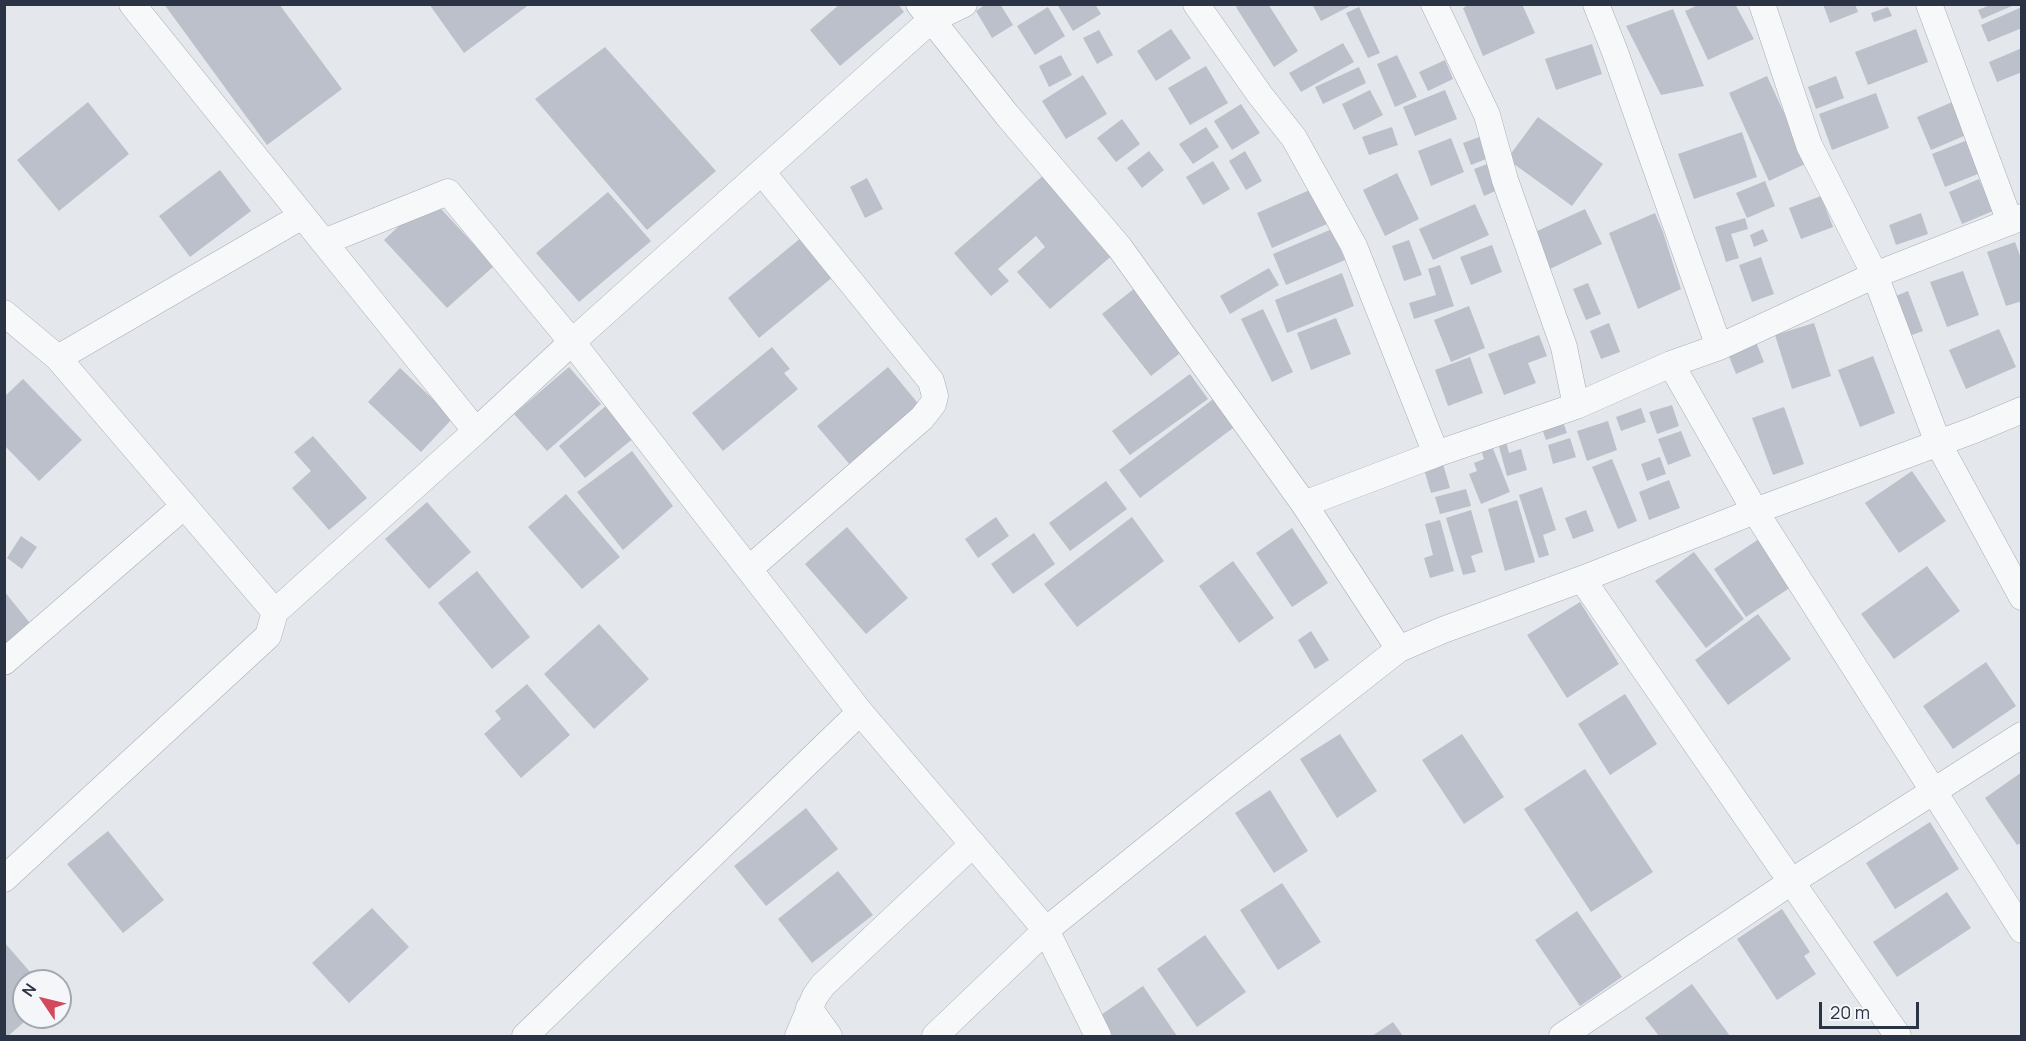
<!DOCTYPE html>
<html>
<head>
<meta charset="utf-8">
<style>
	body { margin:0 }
	#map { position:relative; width:2026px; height:1041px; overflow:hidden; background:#e4e7ec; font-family:Manrope,sans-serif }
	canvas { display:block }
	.frame { position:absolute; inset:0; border:6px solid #2b3445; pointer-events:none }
	.north { position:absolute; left:12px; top:969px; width:60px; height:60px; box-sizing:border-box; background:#f4f6f9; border:2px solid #a4a8b1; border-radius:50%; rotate:305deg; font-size:16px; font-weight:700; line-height:24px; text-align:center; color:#2b3445 }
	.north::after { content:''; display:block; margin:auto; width:21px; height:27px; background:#d1495b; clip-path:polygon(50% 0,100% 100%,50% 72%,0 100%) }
	.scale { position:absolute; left:1819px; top:1002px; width:100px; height:27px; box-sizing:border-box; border:3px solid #2b3445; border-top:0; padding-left:8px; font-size:18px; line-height:21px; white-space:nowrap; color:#2b3445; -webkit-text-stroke:4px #f4f6f9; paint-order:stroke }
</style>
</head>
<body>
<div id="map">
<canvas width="2026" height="1041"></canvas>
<div class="frame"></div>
<div class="north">N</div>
<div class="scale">20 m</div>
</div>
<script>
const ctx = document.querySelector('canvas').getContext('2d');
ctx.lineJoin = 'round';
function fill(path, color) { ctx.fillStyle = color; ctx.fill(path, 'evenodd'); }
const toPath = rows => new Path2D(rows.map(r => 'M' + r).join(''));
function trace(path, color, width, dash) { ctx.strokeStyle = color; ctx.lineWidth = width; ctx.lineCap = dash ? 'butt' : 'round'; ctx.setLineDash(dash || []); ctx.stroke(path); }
fill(toPath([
	[164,4,279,4,342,89,267,145],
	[429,4,530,4,464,53],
	[840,4,898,4,904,12,840,66,810,30],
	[986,4,1000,4,1013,25,992,38,976,11],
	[1057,4,1095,4,1101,14,1073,31],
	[1240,4,1268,4,1298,51,1274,67,1236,7],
	[1312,4,1354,4,1321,21],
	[1470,4,1522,4,1535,33,1483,56,1463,8],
	[1700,4,1735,4,1754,39,1708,60,1685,11],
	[1823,4,1855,4,1858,12,1830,23],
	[1990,5,2014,5,1982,19,1978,10],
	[1048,7,1065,36,1035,55,1017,26],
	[1359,7,1380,53,1368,58,1346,13],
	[1888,7,1892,16,1874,22,1871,13],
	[2022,7,2022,28,1988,42,1981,25],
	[1673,9,1704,86,1661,95,1626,26],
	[1171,29,1191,58,1156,81,1137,51],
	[1916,29,1928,62,1868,85,1855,52],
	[1099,30,1113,55,1097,64,1083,38],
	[1343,43,1354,62,1301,92,1289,73],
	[1592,44,1602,74,1556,90,1545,59],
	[605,47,716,171,647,230,535,99],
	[2022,48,2022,72,1997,82,1989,62],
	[1061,55,1072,75,1049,87,1039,66],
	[1397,55,1417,97,1395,107,1377,64],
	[1445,60,1453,79,1428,91,1419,72],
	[1206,66,1228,103,1190,125,1168,88],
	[1359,67,1366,83,1323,104,1315,87],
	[1083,75,1107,114,1066,139,1042,101],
	[1767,76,1807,163,1769,181,1729,93],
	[1836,76,1844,98,1816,109,1808,87],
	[1370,90,1383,115,1354,130,1342,104],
	[1445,90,1457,119,1415,136,1403,107],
	[1876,93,1889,128,1832,150,1819,114],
	[1957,100,1971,133,1931,150,1917,117],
	[88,102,129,154,59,211,17,160],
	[1241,104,1260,133,1232,150,1214,121],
	[1538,117,1603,164,1572,206,1507,159],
	[1122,119,1140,144,1116,162,1097,138],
	[1206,127,1219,147,1193,164,1179,144],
	[1392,127,1398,145,1369,155,1362,137],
	[1742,132,1757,177,1694,199,1678,154],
	[1482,136,1491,157,1471,165,1463,143],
	[1451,138,1464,172,1431,186,1418,151],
	[1970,139,1983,172,1945,187,1932,154],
	[1149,151,1164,170,1142,188,1127,168],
	[1245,151,1262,181,1246,190,1229,161],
	[1213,161,1230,189,1203,205,1186,177],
	[1490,163,1500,189,1484,196,1474,169],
	[220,170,251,211,190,257,159,216],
	[1046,173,1115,253,1050,309,1017,272,1045,247,1036,236,998,269,1009,281,991,296,954,253],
	[1397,173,1419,219,1385,236,1363,190],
	[867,178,883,209,865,218,850,187],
	[1979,179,1993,211,1962,224,1949,192],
	[1765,181,1775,206,1747,218,1736,193],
	[1312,189,1327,224,1272,248,1257,213],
	[608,192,651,241,579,302,536,253],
	[1821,196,1833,227,1801,239,1789,208],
	[430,197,494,266,447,308,384,240],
	[1475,204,1489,235,1433,260,1419,229],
	[1585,209,1602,244,1550,269,1533,233],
	[1655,213,1663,232,1681,289,1638,309,1609,233],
	[1921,213,1928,234,1896,245,1889,225],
	[1745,218,1748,229,1731,234,1739,258,1726,262,1715,227],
	[1332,229,1345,260,1286,285,1273,254],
	[1763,229,1768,241,1754,247,1750,235],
	[808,232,840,271,759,338,728,298],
	[1409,240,1422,275,1404,281,1392,246],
	[2015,242,2022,261,2022,301,2006,306,1987,252],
	[1492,245,1502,272,1471,285,1460,257],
	[1761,257,1774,294,1752,302,1739,265],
	[1440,265,1454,306,1414,319,1409,303,1436,295,1428,269],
	[1269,268,1279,285,1230,314,1220,296],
	[1963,271,1979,315,1947,327,1930,282],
	[1342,273,1354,306,1287,333,1275,300],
	[1588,283,1601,314,1586,320,1573,289],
	[1135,288,1184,350,1151,376,1102,314],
	[1908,291,1923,331,1901,339,1886,300],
	[1469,306,1485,348,1451,362,1434,320],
	[1263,309,1293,372,1272,382,1241,319],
	[1336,318,1351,354,1311,370,1297,333],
	[1609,323,1620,352,1601,359,1590,331],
	[1814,323,1831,376,1792,389,1775,335],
	[1999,329,2016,367,1966,389,1949,350],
	[1539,335,1547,356,1528,363,1536,383,1504,395,1488,354],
	[1756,342,1764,362,1736,374,1728,354],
	[772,347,790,369,784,373,798,389,723,451,692,413],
	[1873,356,1895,413,1860,427,1838,370],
	[1470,357,1483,393,1448,406,1435,370],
	[569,367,601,404,547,451,514,414],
	[888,367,921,407,851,466,817,426],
	[400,368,453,418,421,452,368,402],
	[1190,374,1208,399,1130,455,1112,431],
	[23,379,82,440,39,481,4,445,4,397],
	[1220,394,1241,422,1140,498,1119,470],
	[614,399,641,432,585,478,559,446],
	[1672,405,1679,426,1657,434,1649,412],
	[1784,407,1804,464,1773,475,1752,418],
	[1641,408,1646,422,1621,431,1616,417],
	[1561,416,1567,433,1546,440,1540,423],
	[1608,421,1617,450,1587,461,1577,431],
	[1681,431,1691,456,1668,465,1658,439],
	[313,436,367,498,329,530,292,488,311,471,294,452],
	[1570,438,1576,457,1553,464,1548,445],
	[1506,441,1509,453,1521,449,1527,470,1507,476,1498,443],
	[1492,446,1510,492,1481,504,1469,474,1477,471,1474,463,1484,459,1481,450],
	[632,451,673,506,623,550,577,492],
	[1441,457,1450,488,1431,493,1422,462],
	[1660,457,1666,474,1647,481,1641,464],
	[1612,459,1637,521,1618,529,1592,467],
	[1912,471,1946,521,1899,553,1865,503],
	[1669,480,1680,508,1649,520,1639,492],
	[1106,481,1127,509,1070,551,1049,523],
	[1542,487,1556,530,1543,535,1549,555,1539,558,1519,495],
	[1466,489,1471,506,1440,514,1435,497],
	[566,494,620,557,582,589,528,527],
	[1517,500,1535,562,1505,571,1488,509],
	[427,502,471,552,429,589,385,539],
	[1471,510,1483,552,1471,556,1476,572,1463,575,1446,518],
	[1586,510,1594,531,1573,539,1565,518],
	[996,517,1009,536,978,558,965,539],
	[1132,517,1164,561,1077,627,1044,584],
	[1440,520,1454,571,1430,578,1424,558,1433,555,1425,524],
	[847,527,908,598,866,634,805,564],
	[1292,528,1328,583,1292,607,1256,553],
	[1034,533,1055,564,1013,594,991,564],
	[1765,535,1797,583,1746,617,1714,569],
	[21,536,37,547,22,569,7,558],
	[1694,552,1744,619,1706,648,1655,581],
	[1233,561,1274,618,1239,643,1199,586],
	[1927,566,1960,611,1894,659,1861,614],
	[477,571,530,637,492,669,438,603],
	[4,591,38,633,4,660],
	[1580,602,1619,664,1567,698,1527,635],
	[1758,614,1791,659,1728,705,1695,660],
	[599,624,649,679,594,729,544,674],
	[1311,631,1329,660,1315,669,1298,640],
	[1986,662,2016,706,1953,749,1923,706],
	[527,684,570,735,521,778,484,734,501,719,495,711],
	[1625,694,1657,744,1610,775,1578,724],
	[1340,734,1377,791,1337,818,1300,759],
	[1462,734,1504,797,1464,824,1422,760],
	[1585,769,1653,872,1591,912,1524,809],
	[2022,772,2022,842,2017,845,1985,798],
	[1270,790,1308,851,1274,873,1235,813],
	[806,808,838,849,766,906,734,866],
	[1930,822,1959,869,1895,909,1866,863],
	[108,831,164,900,123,933,67,864],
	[838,871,873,915,812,963,778,919],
	[1282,883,1321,942,1278,970,1240,910],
	[1947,892,1971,928,1897,977,1873,942],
	[372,908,409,947,349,1003,312,963],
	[1782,909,1810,952,1804,956,1816,974,1777,1000,1737,939],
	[1577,911,1622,977,1580,1006,1535,940],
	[1205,935,1246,992,1197,1027,1157,969],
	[4,942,38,981,24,981,24,1017,30,1017,8,1036,4,1034],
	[1692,984,1730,1036,1659,1036,1645,1018],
	[1143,986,1177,1036,1106,1036,1095,1019],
	[1393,1022,1403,1036,1372,1036]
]), '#bbc0ca');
const street = toPath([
	[132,4,476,431,572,342,448,192,324,242],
	[919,4,1007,115,1120,248,1304,504,1399,649],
	[1196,4,1260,95,1294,138,1354,246,1436,454],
	[1434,4,1487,115,1505,180,1564,347,1576,406],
	[1596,4,1615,52,1719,347],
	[1762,4,1809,145,1875,275,1938,443,2022,597],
	[1929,4,2010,222],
	[4,313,58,358,275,612],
	[58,358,302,216],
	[1671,364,1755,511,2022,930],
	[1304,504,1436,454,1576,406,1671,364,1719,347,1875,275,2022,217],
	[749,569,922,418,933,404,935,396,931,381,762,172],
	[1582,579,1898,1036],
	[4,662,184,506],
	[4,879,268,636,275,612,476,431],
	[809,1008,829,1036],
	[525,1036,860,712],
	[798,1036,815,996,823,985,973,844],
	[935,1036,1046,930,860,712,572,342,931,20,964,4],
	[1098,1036,1046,930,1222,788,1399,649,1443,630,1582,579,1755,511,1974,430,2022,410],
	[1562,1036,1791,882,2022,735]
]);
trace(street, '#a9aeb7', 27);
trace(street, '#f7f8fa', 26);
</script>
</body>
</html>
